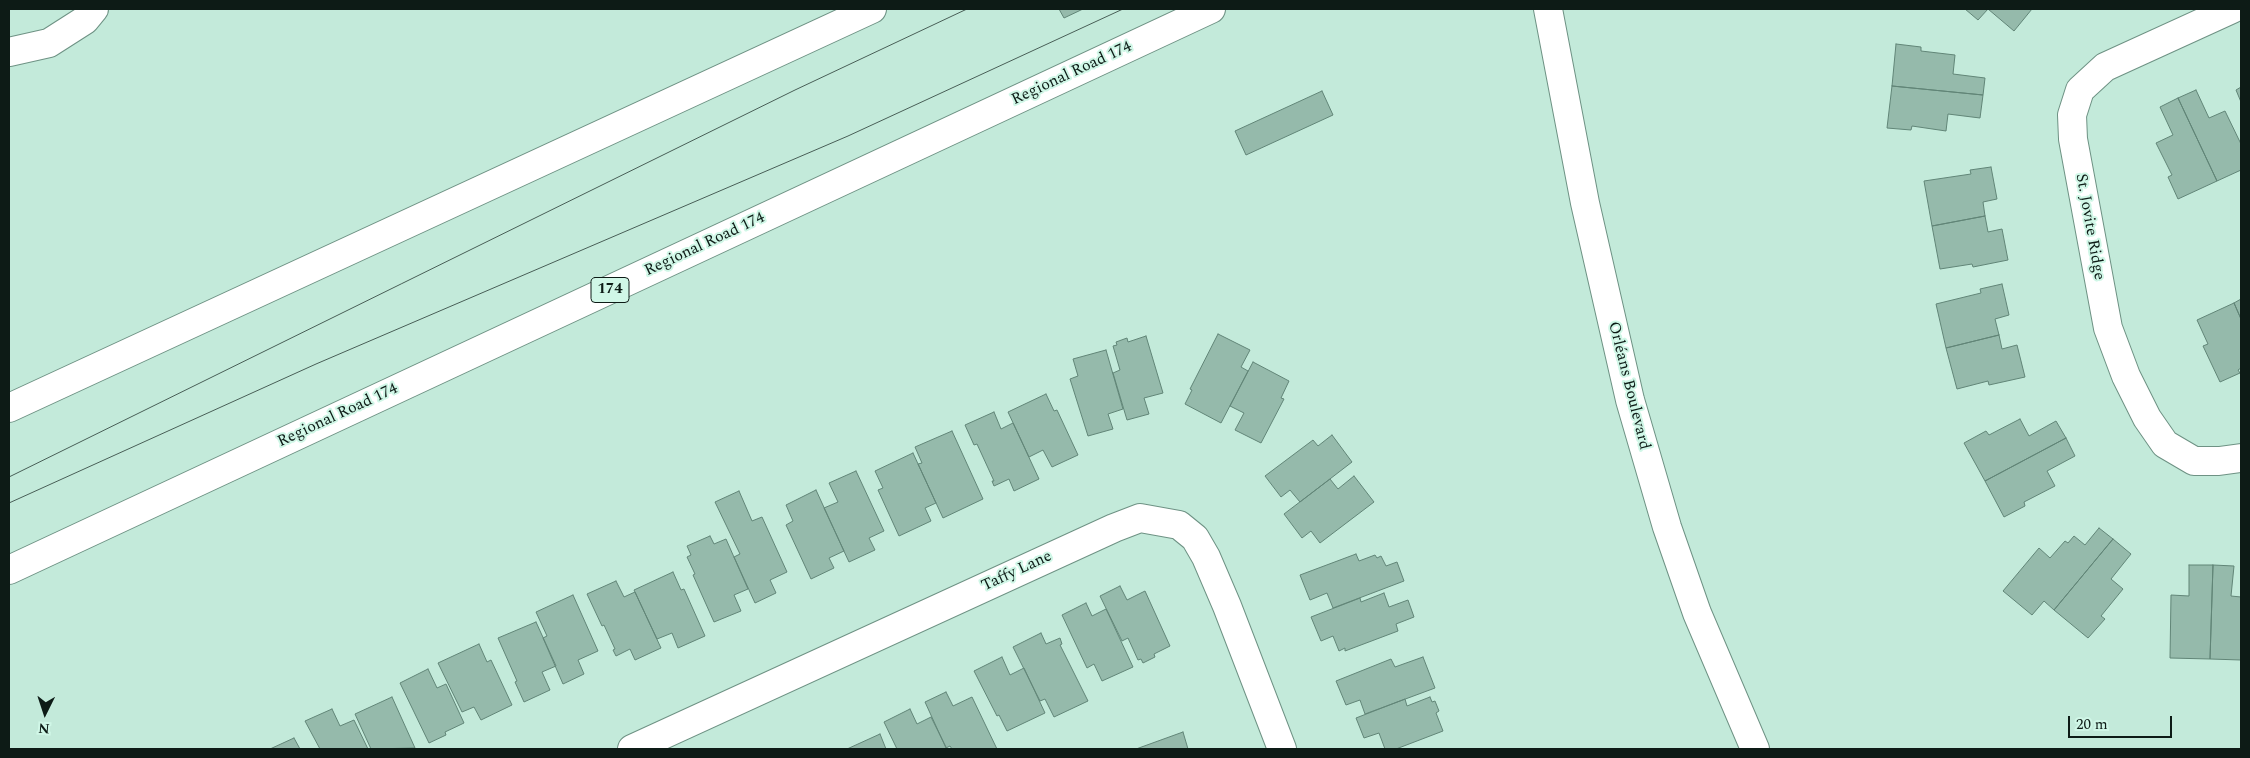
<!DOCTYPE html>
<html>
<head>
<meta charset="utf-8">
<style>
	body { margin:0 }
	#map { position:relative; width:2250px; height:758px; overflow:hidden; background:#c3eada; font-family:Spectral,serif }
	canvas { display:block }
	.frame { position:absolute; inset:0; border:10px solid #0d1b16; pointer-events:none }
	.north { position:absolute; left:20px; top:688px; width:50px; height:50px; -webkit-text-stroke:4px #d0f7e7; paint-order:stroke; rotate:184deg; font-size:14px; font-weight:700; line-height:20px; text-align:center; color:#0d1b16 }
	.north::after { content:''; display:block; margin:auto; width:18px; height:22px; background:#0d1b16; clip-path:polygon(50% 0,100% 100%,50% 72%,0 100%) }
	.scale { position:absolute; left:2068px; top:716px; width:104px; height:22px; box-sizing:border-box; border:2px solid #0d1b16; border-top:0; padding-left:6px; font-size:15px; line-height:18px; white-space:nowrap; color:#0d1b16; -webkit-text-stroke:4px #d0f7e7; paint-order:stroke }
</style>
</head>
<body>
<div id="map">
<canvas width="2250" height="758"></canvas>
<div class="frame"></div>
<div class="north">N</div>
<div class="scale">20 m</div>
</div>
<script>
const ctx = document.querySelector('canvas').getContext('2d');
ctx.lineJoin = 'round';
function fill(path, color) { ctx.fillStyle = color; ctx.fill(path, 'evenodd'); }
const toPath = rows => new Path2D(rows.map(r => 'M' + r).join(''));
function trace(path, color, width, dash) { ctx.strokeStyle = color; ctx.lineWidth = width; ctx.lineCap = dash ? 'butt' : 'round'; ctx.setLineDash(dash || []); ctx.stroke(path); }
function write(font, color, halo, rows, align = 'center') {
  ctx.font = font + ' Spectral,serif'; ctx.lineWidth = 4; ctx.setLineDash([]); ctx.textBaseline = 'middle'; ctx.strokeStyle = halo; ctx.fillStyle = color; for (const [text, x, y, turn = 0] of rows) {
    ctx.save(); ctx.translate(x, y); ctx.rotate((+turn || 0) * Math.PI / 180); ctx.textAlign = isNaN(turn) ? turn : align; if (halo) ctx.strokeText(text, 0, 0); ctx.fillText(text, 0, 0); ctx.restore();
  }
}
const building = toPath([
	[1059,9,1083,9,1064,18,1059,9],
	[1965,9,2032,9,2014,31,1988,9,1978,20,1965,9],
	[1896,44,1921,47,1921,51,1955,55,1953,74,1985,78,1983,95,1892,86,1896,44],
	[1892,86,1983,95,1980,118,1948,114,1946,131,1912,126,1911,130,1887,128,1892,86],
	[2241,87,2241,102,2236,90,2241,87],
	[2196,90,2209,118,2225,111,2241,144,2241,170,2217,181,2178,98,2196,90],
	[1322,91,1333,115,1246,155,1235,131,1322,91],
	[2178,98,2217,181,2178,199,2168,177,2172,175,2156,143,2173,135,2160,107,2178,98],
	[1991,167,1997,199,1983,202,1985,216,1932,226,1924,181,1971,174,1970,170,1991,167],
	[1985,216,1988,232,2002,229,2008,260,1973,267,1972,264,1940,269,1932,226,1985,216],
	[2002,284,2009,315,1995,319,1999,335,1946,348,1936,304,1981,293,1980,289,2002,284],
	[2241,299,2241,319,2234,303,2241,299],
	[2234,303,2241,319,2241,368,2238,370,2240,373,2220,382,2203,346,2208,344,2197,320,2234,303],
	[1218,334,1250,350,1241,367,1248,371,1221,423,1185,404,1192,390,1190,389,1218,334],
	[1999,335,2002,349,2017,345,2025,377,1989,385,1988,381,1957,389,1946,348,1999,335],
	[1146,336,1163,393,1144,398,1149,414,1127,420,1113,373,1120,370,1113,346,1117,345,1116,342,1127,338,1128,342,1146,336],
	[1106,350,1123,409,1108,414,1113,429,1088,436,1070,379,1078,376,1073,359,1106,350],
	[1253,362,1289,381,1281,398,1284,399,1261,443,1235,430,1244,413,1230,406,1253,362],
	[1046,394,1054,411,1057,410,1078,455,1052,467,1043,450,1029,457,1008,412,1046,394],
	[994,412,1001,429,1013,423,1039,479,1014,491,1009,479,994,486,992,481,994,481,977,444,974,445,965,425,994,412],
	[2020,419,2029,436,2056,421,2066,438,1985,481,1964,443,1986,431,1989,435,2020,419],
	[952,431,983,499,943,518,918,464,922,463,915,447,952,431],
	[1332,435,1352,462,1300,502,1290,490,1281,497,1265,476,1313,440,1318,446,1332,435],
	[2066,438,2075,456,2047,471,2055,486,2024,502,2025,506,2004,517,1985,481,2066,438],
	[913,453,936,503,925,508,931,521,899,536,878,490,883,488,875,471,913,453],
	[856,471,884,531,869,538,875,550,849,562,824,508,838,502,829,483,856,471],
	[1354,476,1374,502,1320,543,1311,531,1302,538,1284,514,1330,479,1338,489,1354,476],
	[816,490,844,551,829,558,834,568,811,579,786,525,793,521,786,505,816,490],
	[739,491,752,521,762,517,787,572,770,580,776,593,755,603,734,557,740,554,715,502,739,491],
	[2099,528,2113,539,2054,610,2044,601,2032,615,2003,591,2039,548,2050,558,2065,541,2068,543,2074,536,2085,545,2099,528],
	[710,536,714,544,726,539,748,589,734,595,741,611,714,622,693,575,695,574,687,557,691,555,687,546,710,536],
	[2113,539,2131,554,2111,579,2123,589,2101,616,2105,619,2088,638,2054,610,2113,539],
	[1356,554,1359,561,1375,555,1377,558,1381,556,1386,566,1397,562,1404,581,1333,608,1327,593,1310,600,1300,575,1356,554],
	[2189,565,2213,565,2210,659,2170,658,2171,595,2189,596,2189,565],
	[2213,565,2234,566,2231,596,2241,597,2241,660,2210,659,2213,565],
	[673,572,681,590,684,589,705,636,678,648,672,633,657,639,634,590,673,572],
	[616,581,624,597,635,592,661,648,635,660,630,649,616,656,613,650,615,649,604,625,602,626,587,594,616,581],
	[1120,586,1127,600,1145,591,1170,646,1154,654,1155,657,1143,663,1141,659,1138,660,1128,638,1122,641,1100,596,1120,586],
	[1384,593,1389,607,1408,600,1414,617,1396,624,1398,631,1345,651,1345,648,1339,651,1333,636,1321,641,1311,617,1360,598,1361,602,1384,593],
	[573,595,598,651,578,660,584,674,563,684,543,638,547,636,536,612,573,595],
	[1086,603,1092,616,1106,609,1133,667,1102,681,1094,664,1087,668,1062,615,1086,603],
	[536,622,556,666,542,672,550,690,524,702,515,682,517,681,498,638,536,622],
	[1041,633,1046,644,1060,638,1062,644,1060,645,1088,701,1054,717,1045,699,1040,701,1013,647,1041,633],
	[479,644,487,662,491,660,512,705,481,720,474,707,462,712,438,663,479,644],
	[1002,657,1010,675,1024,668,1045,713,1007,731,999,715,997,716,974,671,1002,657],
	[1423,657,1435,688,1365,714,1360,700,1346,705,1336,681,1391,659,1395,667,1423,657],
	[428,669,437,688,446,684,464,723,445,732,446,735,429,743,400,683,428,669],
	[946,692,953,706,972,697,997,749,952,749,950,746,946,748,925,702,946,692],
	[392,697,415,748,371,749,355,714,392,697],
	[1430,697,1432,702,1435,701,1439,711,1436,713,1443,731,1396,749,1385,749,1379,733,1364,738,1356,718,1405,699,1407,706,1430,697],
	[332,709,340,726,354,720,368,749,320,749,305,721,332,709],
	[910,709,917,724,931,717,947,749,897,749,884,722,910,709],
	[1183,732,1188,749,1136,749,1183,732],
	[880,734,886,749,847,749,880,734],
	[294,738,300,749,270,749,294,738]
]);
fill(building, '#95baab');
trace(building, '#618577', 1);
const street = toPath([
	[2232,9,2105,67,2080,90,2072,115,2073,139,2108,328,2126,376,2147,418,2165,444,2194,461,2219,461,2241,458],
	[9,52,49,43,85,20,94,9],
	[632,749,1114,528,1140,518,1179,525,1195,538,1206,557,1227,606,1282,749]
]);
const secondary = toPath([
	[1548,9,1585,203,1630,400,1667,527,1697,613,1755,749]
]);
const highway = toPath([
	[9,408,872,9],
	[9,570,1211,9]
]);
trace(street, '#6e9284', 30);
trace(secondary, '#6e9284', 30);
trace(highway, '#6e9284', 30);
trace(street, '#fff', 28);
trace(secondary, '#fff', 28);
trace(highway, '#fff', 28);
trace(toPath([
	[9,477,795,90,967,9],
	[9,503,316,364,848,136,1123,9]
]), '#485e56', 1);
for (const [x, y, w] of [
	[610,290,38]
]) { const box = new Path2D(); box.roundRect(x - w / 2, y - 12.5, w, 25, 4); ctx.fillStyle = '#d0f7e7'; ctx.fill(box); trace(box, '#0d1b16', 1); }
write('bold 15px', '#0d1b16', null, [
	["174",610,290]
]);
write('16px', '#0d1b16', '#d0f7e7', [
	["Regional Road 174",1072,74,-25],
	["St. Jovite Ridge",2089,227,80],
	["Regional Road 174",705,245,-25],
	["Orléans Boulevard",1628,386,76],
	["Regional Road 174",338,416,-25],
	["Taffy Lane",1017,572,-25]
]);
</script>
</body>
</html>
